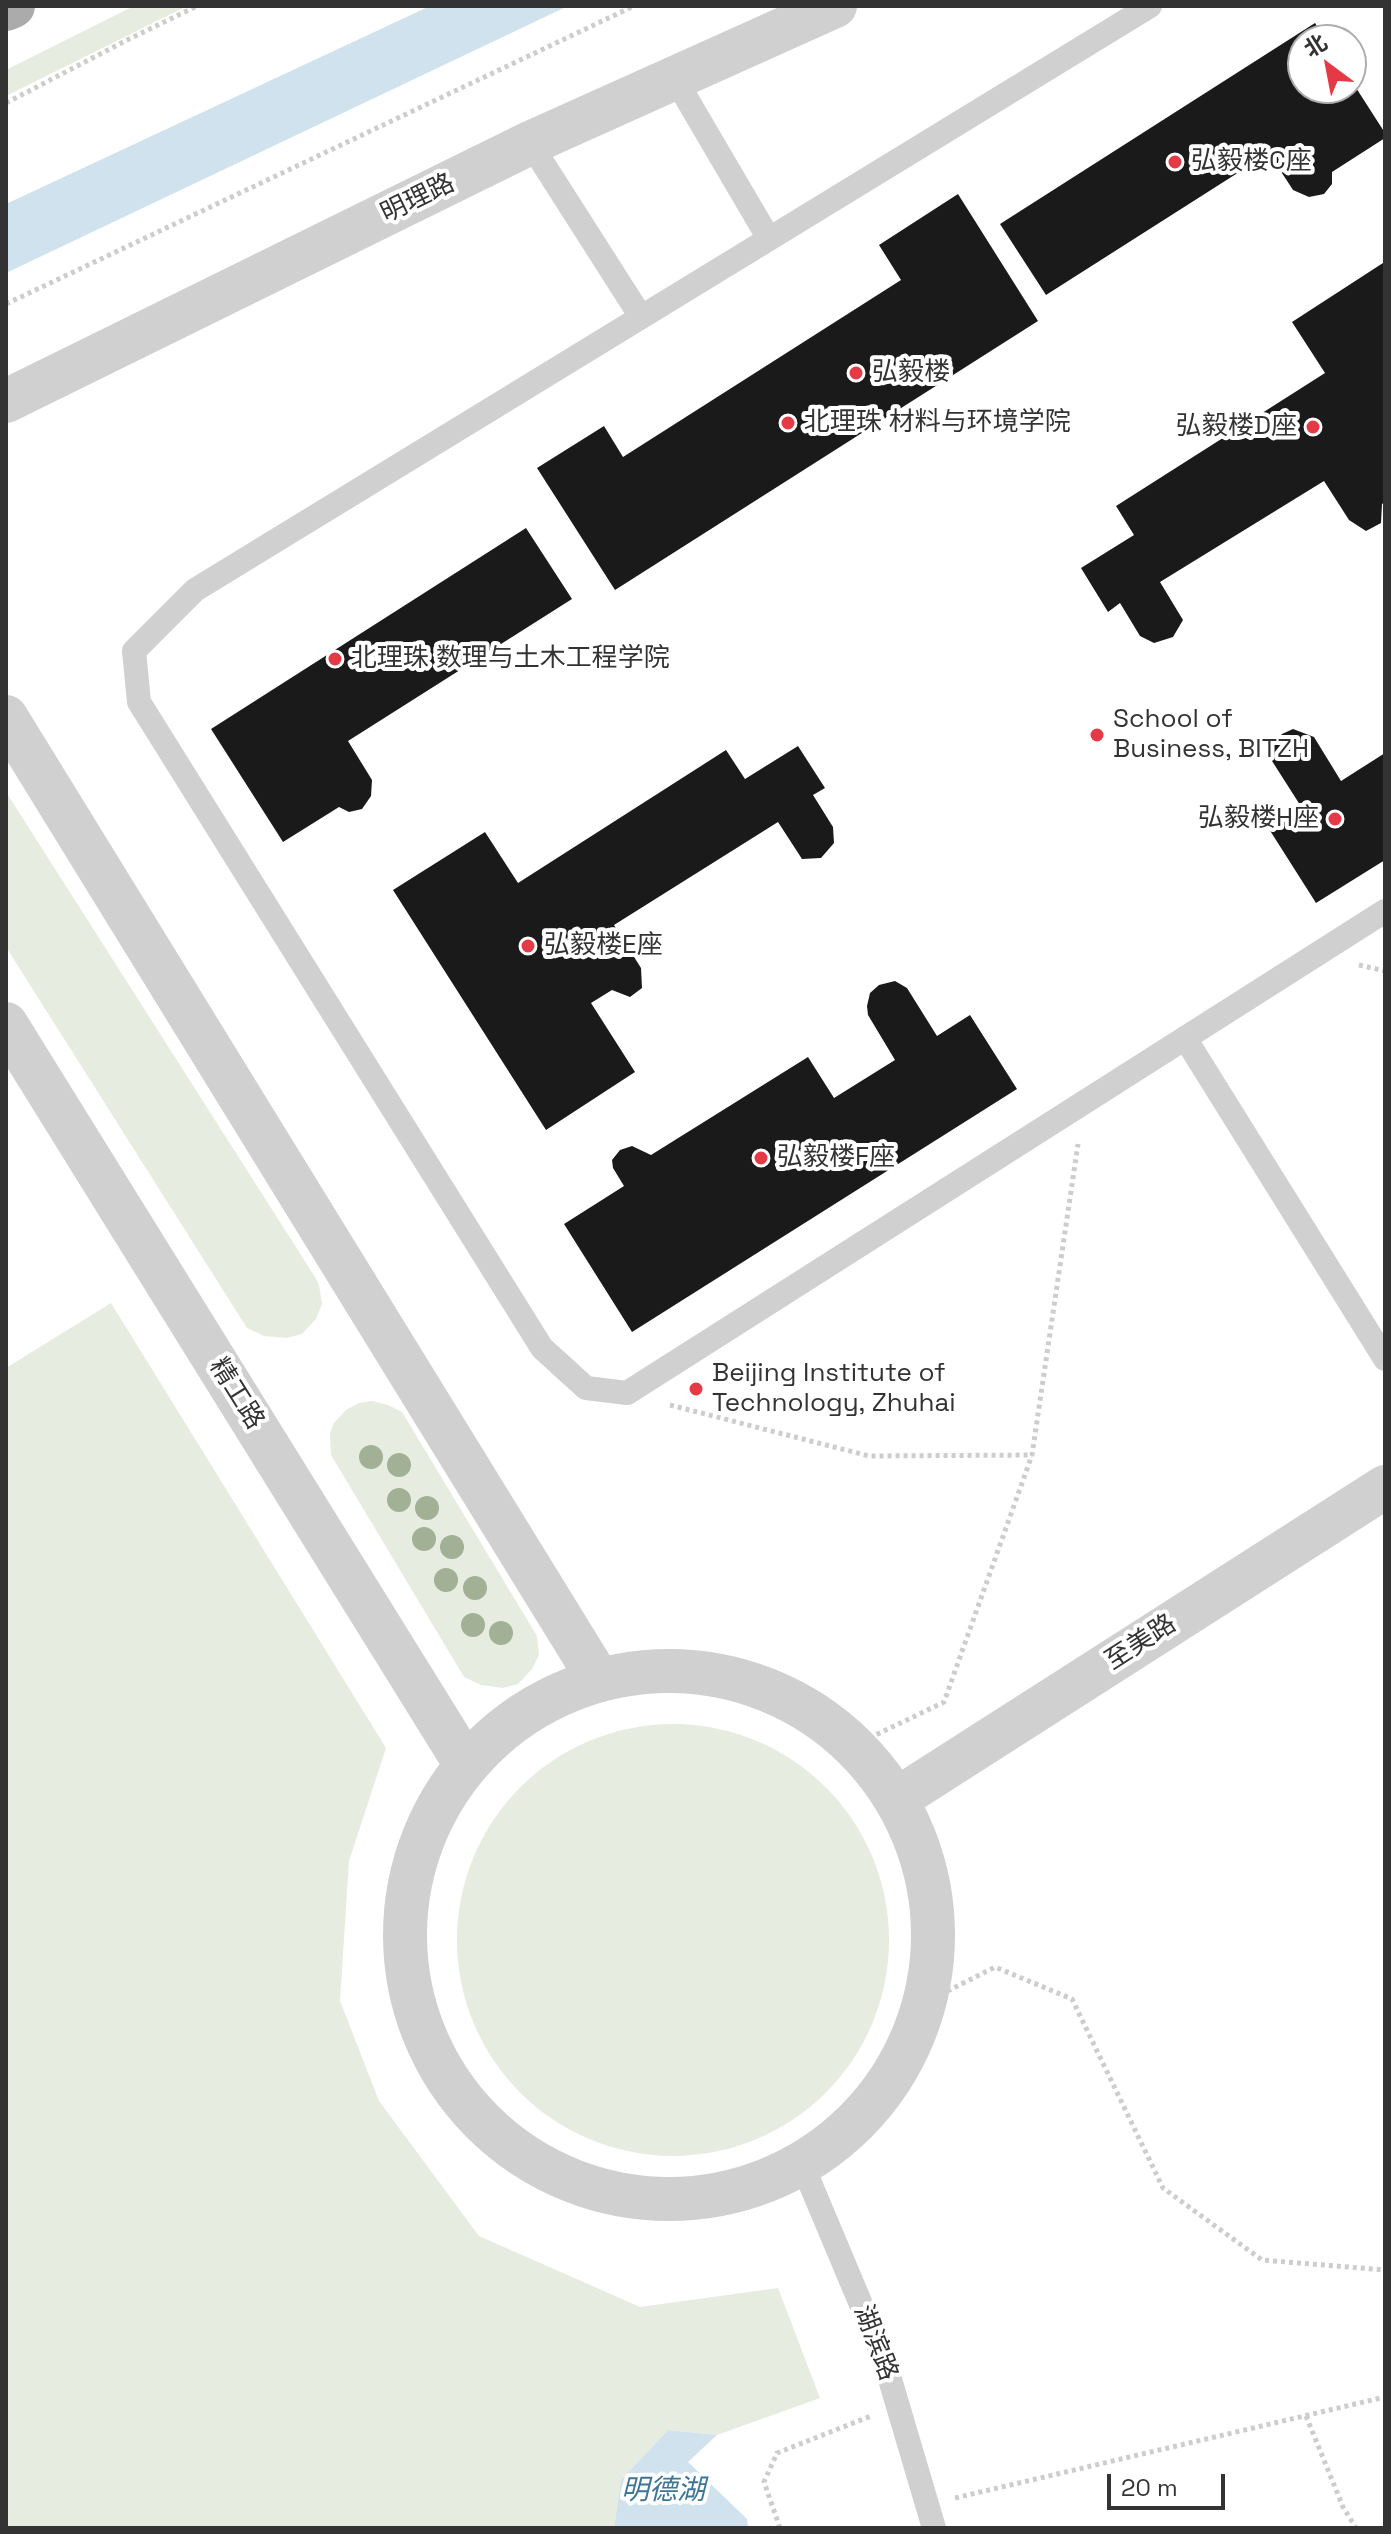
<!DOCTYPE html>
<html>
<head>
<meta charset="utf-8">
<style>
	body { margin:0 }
	#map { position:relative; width:1391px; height:2534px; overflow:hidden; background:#fff; font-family:"Space Grotesk","Noto Sans SC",sans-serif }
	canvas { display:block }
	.frame { position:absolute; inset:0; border:8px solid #333; pointer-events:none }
	.north { position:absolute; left:1287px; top:24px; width:80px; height:80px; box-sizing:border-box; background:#fff; border:2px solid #adadad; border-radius:50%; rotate:328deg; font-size:22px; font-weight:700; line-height:32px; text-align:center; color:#333 }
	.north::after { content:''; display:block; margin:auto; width:28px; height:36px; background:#e63946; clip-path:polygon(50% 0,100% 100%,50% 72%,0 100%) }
	.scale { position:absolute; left:1107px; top:2474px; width:118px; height:36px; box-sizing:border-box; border:4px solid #333; border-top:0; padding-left:10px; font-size:24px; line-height:28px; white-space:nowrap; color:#333; -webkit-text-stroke:6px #fff; paint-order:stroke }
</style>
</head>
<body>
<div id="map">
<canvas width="1391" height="2534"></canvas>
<div class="frame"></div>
<div class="north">北</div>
<div class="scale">20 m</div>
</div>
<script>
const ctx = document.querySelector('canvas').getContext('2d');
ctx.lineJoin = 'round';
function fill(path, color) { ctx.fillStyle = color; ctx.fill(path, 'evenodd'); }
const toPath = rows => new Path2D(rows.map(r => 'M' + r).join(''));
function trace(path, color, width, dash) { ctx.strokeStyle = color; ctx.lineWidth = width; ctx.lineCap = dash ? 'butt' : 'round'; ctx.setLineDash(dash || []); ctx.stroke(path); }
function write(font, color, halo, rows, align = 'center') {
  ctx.font = font + ' "Space Grotesk","Noto Sans SC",sans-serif'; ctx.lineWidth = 8; ctx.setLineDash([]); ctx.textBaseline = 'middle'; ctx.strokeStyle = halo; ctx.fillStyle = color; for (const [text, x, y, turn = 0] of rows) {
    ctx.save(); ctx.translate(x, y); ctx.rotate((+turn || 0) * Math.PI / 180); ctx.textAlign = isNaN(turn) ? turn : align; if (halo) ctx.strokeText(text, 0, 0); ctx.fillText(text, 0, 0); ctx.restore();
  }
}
fill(toPath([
	[134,6,187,6,6,96,6,70],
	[6,792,315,1277,319,1285,322,1304,316,1319,302,1334,287,1338,264,1336,247,1328,6,947],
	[111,1303,386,1748,349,1861,340,2001,379,2101,479,2236,640,2307,778,2288,820,2398,717,2435,668,2430,621,2480,614,2528,6,2528,6,1368],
	[372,1401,388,1405,402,1412,537,1636,539,1655,532,1669,518,1684,503,1688,481,1685,464,1677,331,1455,330,1433,334,1423,346,1410,359,1403],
	'457 1940a216 216 0 1 1 432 0a216 216 0 1 1-432 0Z'
]), '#e6ecdf');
fill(toPath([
	[430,6,568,6,6,273,6,204],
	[668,2430,717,2435,688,2462,747,2519,748,2528,614,2528,621,2480]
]), '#cfe2ee');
fill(toPath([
	[1315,23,1326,40,1303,40,1303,88,1351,88,1351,80,1385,133,1385,138,1332,172,1332,184,1324,194,1309,197,1293,190,1269,153,1046,295,1000,224],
	[958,194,1038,321,615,590,537,468,604,426,623,457,901,280,879,245],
	[1383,263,1385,502,1382,504,1381,523,1366,531,1349,520,1324,481,1160,582,1183,620,1173,637,1154,643,1140,636,1120,603,1108,612,1081,568,1134,535,1116,506,1325,373,1292,322],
	[526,528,572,599,348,741,372,780,371,796,362,809,349,812,339,807,283,842,211,729],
	[1293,729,1314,737,1341,781,1385,753,1385,860,1316,903,1269,829,1302,808,1272,761,1271,747,1282,734],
	[798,746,825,788,813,795,833,827,834,843,821,858,802,859,778,822,614,925,641,968,642,988,630,997,612,990,591,1003,635,1072,546,1130,393,890,485,832,518,883,726,750,745,779],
	[895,981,907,988,937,1036,970,1015,1017,1089,632,1332,564,1224,624,1186,613,1168,612,1160,620,1150,632,1146,651,1155,808,1057,834,1098,895,1060,868,1015,867,1006,870,993,879,985]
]), '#1a1a1a');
trace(toPath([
	[6,103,127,40,197,6],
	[6,304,634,6],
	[1359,965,1385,971],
	[670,1405,869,1456,1032,1455],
	[855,1745,944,1702,1032,1455,1078,1144],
	[926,2002,995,1967,1072,1999,1163,2188,1262,2260,1385,2270],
	[1306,2416,1343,2507,1356,2528],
	[955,2498,1385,2397],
	[780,2528,764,2482,777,2453,871,2416]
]), '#cdcdcd', 5, [4, 4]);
trace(toPath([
	[1150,6,195,590,134,651,139,702,542,1348,586,1388,627,1393,1385,911],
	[674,77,769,239],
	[530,143,641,317],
	[1185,1038,1385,1359],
	[802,2164,884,2359,934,2528]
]), '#d0d0d0', 24);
trace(toPath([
	[6,401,530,143,835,6],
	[6,717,599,1680],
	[6,1024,466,1765],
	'405 1935a264 264 0 1 1 528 0a264 264 0 1 1-528 0Z',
	[897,1799,1385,1487]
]), '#d0d0d0', 44);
trace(toPath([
	[6,9,13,6]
]), '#ababab', 44);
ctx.fillStyle = '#a2b095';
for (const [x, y] of [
	[371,1457],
	[399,1465],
	[399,1500],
	[427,1508],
	[424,1539],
	[452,1547],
	[446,1580],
	[475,1588],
	[473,1625],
	[501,1633]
]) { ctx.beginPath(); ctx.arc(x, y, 12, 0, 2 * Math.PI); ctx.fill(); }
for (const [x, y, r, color] of [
	[1175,162,8,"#e63946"],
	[856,373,8,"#e63946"],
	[788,423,8,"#e63946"],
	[1313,427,8,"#e63946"],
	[335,659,8,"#e63946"],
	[1097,735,8,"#e63946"],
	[1335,819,8,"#e63946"],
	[528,946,8,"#e63946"],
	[761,1158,8,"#e63946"],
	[696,1389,8,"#e63946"]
]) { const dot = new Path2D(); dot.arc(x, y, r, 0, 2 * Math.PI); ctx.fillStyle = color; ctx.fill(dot); trace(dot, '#fff', 3); }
write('26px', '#333', '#fff', [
	["弘毅楼C座",1191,162],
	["弘毅楼",872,373],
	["北理珠 材料与环境学院",804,423],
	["弘毅楼D座",1297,427,"right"],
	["北理珠 数理与土木工程学院",351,659],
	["School of",1113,720],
	["Business, BITZH",1113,750],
	["弘毅楼H座",1319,819,"right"],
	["弘毅楼E座",544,946],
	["弘毅楼F座",777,1158],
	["Beijing Institute of",712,1374],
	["Technology, Zhuhai",712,1404]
], 'left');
write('26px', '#333', '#fff', [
	["明理路",418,199,-26],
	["精工路",236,1394,58],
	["至美路",1141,1643,-33],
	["湖滨路",875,2343,69]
]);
write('italic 28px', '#3f7597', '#fff', [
	["明德湖",663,2491]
]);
</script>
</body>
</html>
